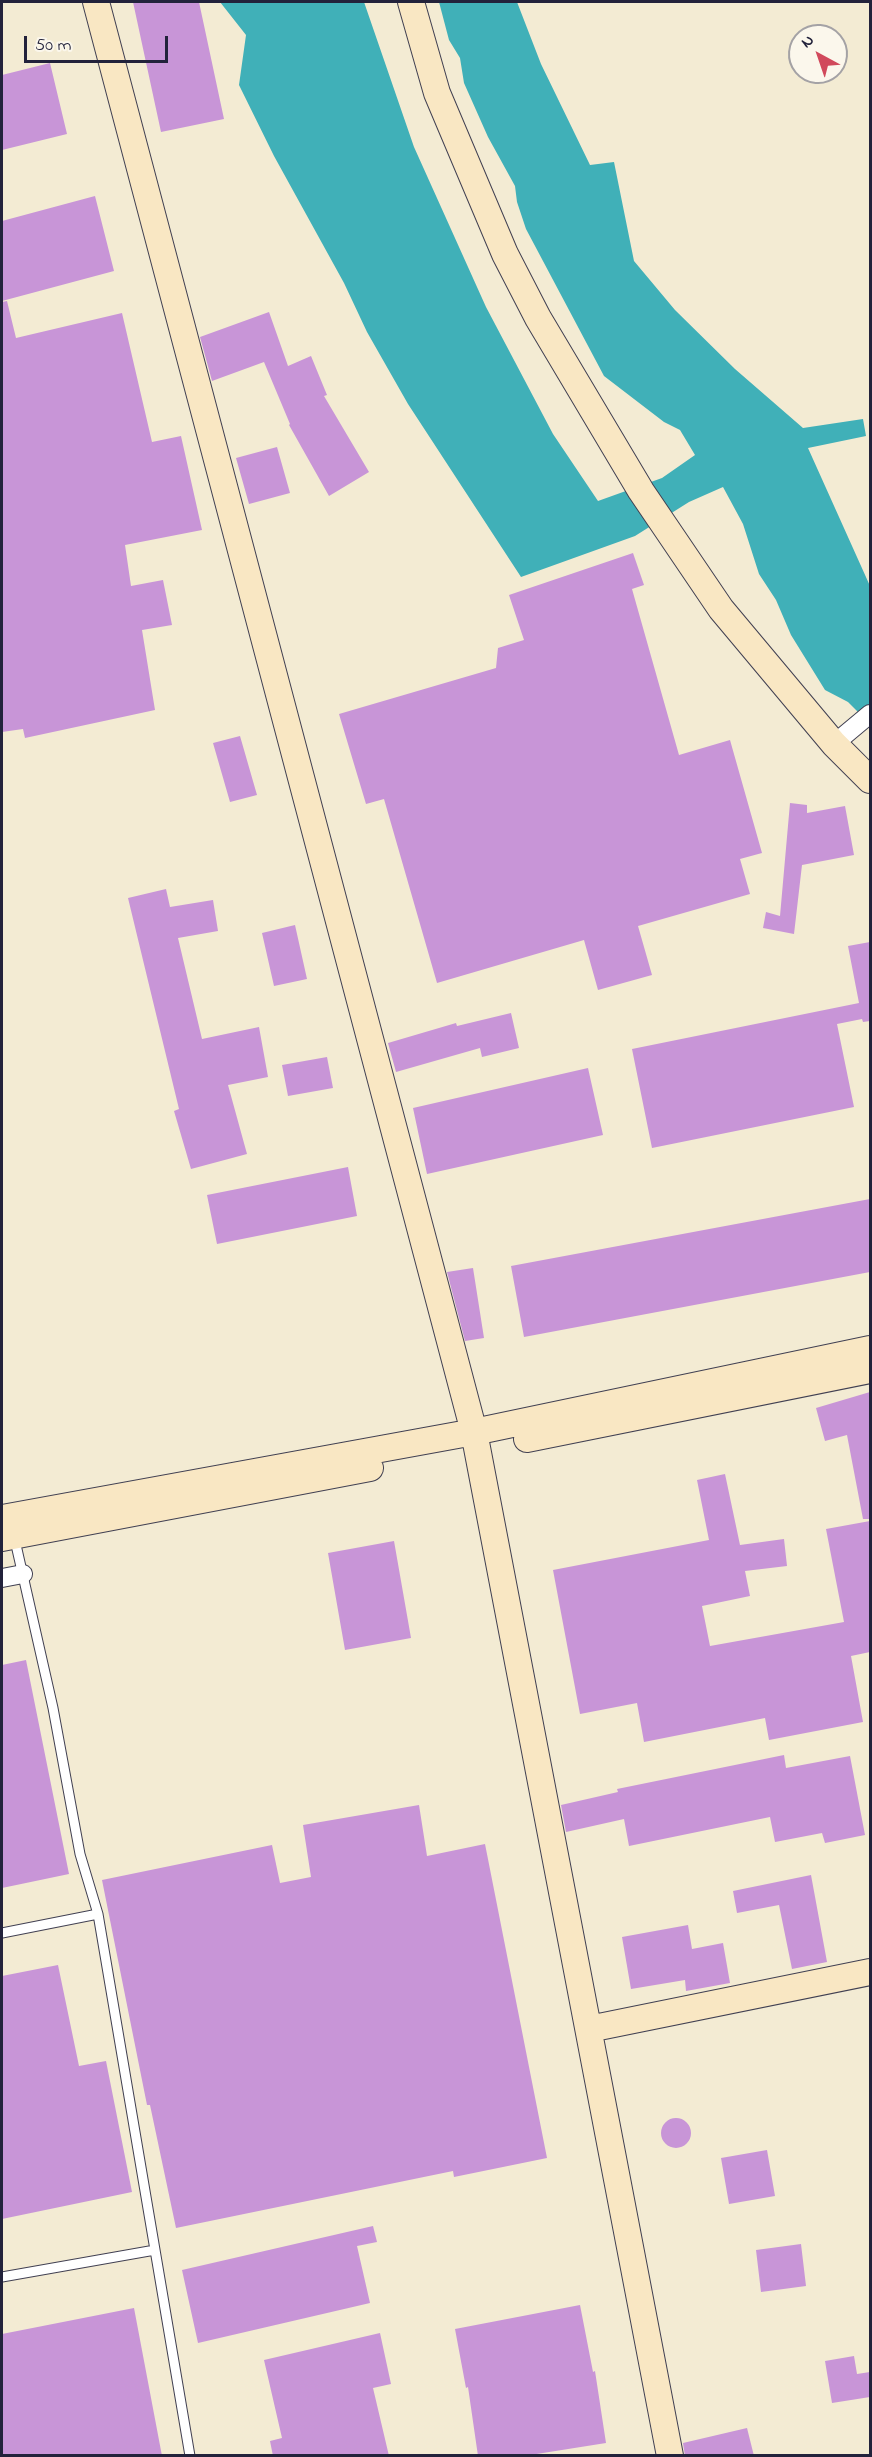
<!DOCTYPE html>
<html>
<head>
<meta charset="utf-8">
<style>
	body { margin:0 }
	#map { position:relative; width:872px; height:2457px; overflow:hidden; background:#f3ebd3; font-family:"Indie Flower",sans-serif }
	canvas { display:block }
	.frame { position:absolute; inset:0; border:3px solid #22223b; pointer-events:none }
	.north { position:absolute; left:788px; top:24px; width:60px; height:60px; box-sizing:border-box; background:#fbf7ec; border:2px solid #a4a2a5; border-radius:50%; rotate:320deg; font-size:16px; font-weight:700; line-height:24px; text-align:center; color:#22223b }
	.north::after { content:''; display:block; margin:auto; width:21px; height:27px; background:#d1495b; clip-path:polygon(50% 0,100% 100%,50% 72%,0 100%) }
	.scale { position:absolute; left:24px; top:36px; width:144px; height:27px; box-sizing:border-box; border:3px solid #22223b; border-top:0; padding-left:8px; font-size:18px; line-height:21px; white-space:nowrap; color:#22223b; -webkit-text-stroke:4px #fbf7ec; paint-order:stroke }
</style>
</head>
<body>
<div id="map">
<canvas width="872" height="2457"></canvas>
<div class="frame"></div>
<div class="north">N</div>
<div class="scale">50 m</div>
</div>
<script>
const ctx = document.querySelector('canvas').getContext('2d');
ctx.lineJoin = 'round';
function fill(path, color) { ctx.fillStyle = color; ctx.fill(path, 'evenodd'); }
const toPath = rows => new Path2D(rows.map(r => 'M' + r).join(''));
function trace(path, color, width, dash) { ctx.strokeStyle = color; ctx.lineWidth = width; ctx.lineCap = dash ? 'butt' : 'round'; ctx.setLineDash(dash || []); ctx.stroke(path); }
fill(toPath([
	[220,2,364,2,414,147,486,307,553,434,598,501,662,478,695,455,680,430,664,422,604,376,526,229,517,202,515,186,488,137,464,83,460,58,449,40,439,2,517,2,541,64,590,165,614,162,634,261,675,310,735,369,803,428,863,419,866,436,808,448,870,586,870,724,848,702,825,690,791,635,776,600,759,574,743,524,723,487,689,502,635,536,521,577,408,404,367,332,344,283,274,156,239,85,246,35]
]), '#40b0b8');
fill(toPath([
	[133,2,199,2,224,119,161,132],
	[50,63,67,134,2,150,2,75],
	[95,196,114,271,2,301,2,221],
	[7,301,16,338,122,313,152,442,181,436,202,530,125,545,131,586,163,580,172,625,142,630,155,710,25,738,23,729,2,732,2,302],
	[269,312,288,366,311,356,327,395,324,396,369,472,329,496,289,425,290,424,264,362,212,381,200,337],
	[277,447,290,493,249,504,236,458],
	[633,553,644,585,632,589,679,755,730,740,762,853,740,859,750,894,638,926,652,975,598,990,584,940,437,983,384,799,366,804,339,714,496,668,498,648,524,640,509,595],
	[240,736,257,795,230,802,213,743],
	[790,803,807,805,807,813,845,806,854,855,802,865,794,934,763,928,766,912,780,916],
	[166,889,170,907,213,900,218,931,178,938,202,1039,259,1027,268,1077,228,1085,247,1154,191,1169,174,1111,179,1109,128,898],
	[295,925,307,979,274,986,262,933],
	[870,942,870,1021,863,1022,862,1019,837,1024,854,1107,652,1148,632,1049,859,1003,848,946],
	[511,1013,519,1048,482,1057,480,1048,396,1072,388,1043,456,1023,457,1026],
	[327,1057,333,1088,288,1096,282,1065],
	[588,1068,603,1135,427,1174,413,1108],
	[348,1167,357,1216,217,1244,207,1195],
	[870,1199,870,1272,524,1337,511,1266],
	[473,1268,484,1338,465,1341,447,1272],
	[870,1392,870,1519,863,1519,847,1435,825,1441,816,1408],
	[725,1474,740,1545,784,1539,787,1566,745,1571,750,1596,702,1606,710,1646,844,1622,826,1529,870,1521,870,1652,851,1656,863,1722,769,1740,765,1718,644,1742,637,1703,580,1714,553,1570,709,1540,697,1480],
	[394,1541,411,1638,345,1650,328,1553],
	[26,1660,69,1874,2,1888,2,1665],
	[784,1755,786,1768,850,1756,865,1835,825,1843,822,1833,775,1842,770,1817,629,1846,624,1819,566,1832,561,1805,618,1792,617,1789],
	[419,1805,427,1856,485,1844,547,2158,454,2177,453,2171,176,2228,150,2105,147,2105,102,1880,272,1845,280,1883,311,1877,303,1825],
	[811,1875,827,1962,792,1969,779,1905,737,1913,733,1891],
	[688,1925,692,1949,723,1943,730,1983,686,1991,685,1980,631,1989,622,1937],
	[58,1965,79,2066,106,2061,132,2192,2,2219,2,1976],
	'661 2133a15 15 0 1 1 30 0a15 15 0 1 1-30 0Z',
	[767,2150,775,2196,729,2204,721,2158],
	[373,2226,377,2242,357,2246,370,2303,198,2343,182,2270],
	[801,2244,806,2286,761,2292,756,2250],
	[580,2305,593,2372,595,2371,606,2443,524,2456,478,2456,468,2387,466,2388,455,2329],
	[134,2308,162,2456,2,2456,2,2334],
	[380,2333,391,2384,373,2388,389,2456,273,2456,270,2441,282,2438,264,2360],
	[854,2356,857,2374,870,2372,870,2397,832,2403,825,2361],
	[747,2428,754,2456,685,2456,683,2443]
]), '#c895d7');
const lane = toPath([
	[14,1536,53,1708,80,1854,98,1914,190,2456],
	[2,1933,98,1914],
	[2,2277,155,2250]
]);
const street = toPath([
	[834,744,870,714],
	[2,1578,23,1574]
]);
const secondary = toPath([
	[96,2,474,1432,670,2456],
	[411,2,437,93,505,254,538,318,641,491,721,609,834,744,870,780],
	[527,1439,870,1370],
	[2,1518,474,1432,870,1349],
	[2,1538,370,1468],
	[589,2029,870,1972]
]);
trace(lane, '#414052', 11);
trace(street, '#414052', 20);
trace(secondary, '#414052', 28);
trace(lane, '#fff', 9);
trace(street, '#fff', 18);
trace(secondary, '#f9e7c3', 26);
</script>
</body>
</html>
